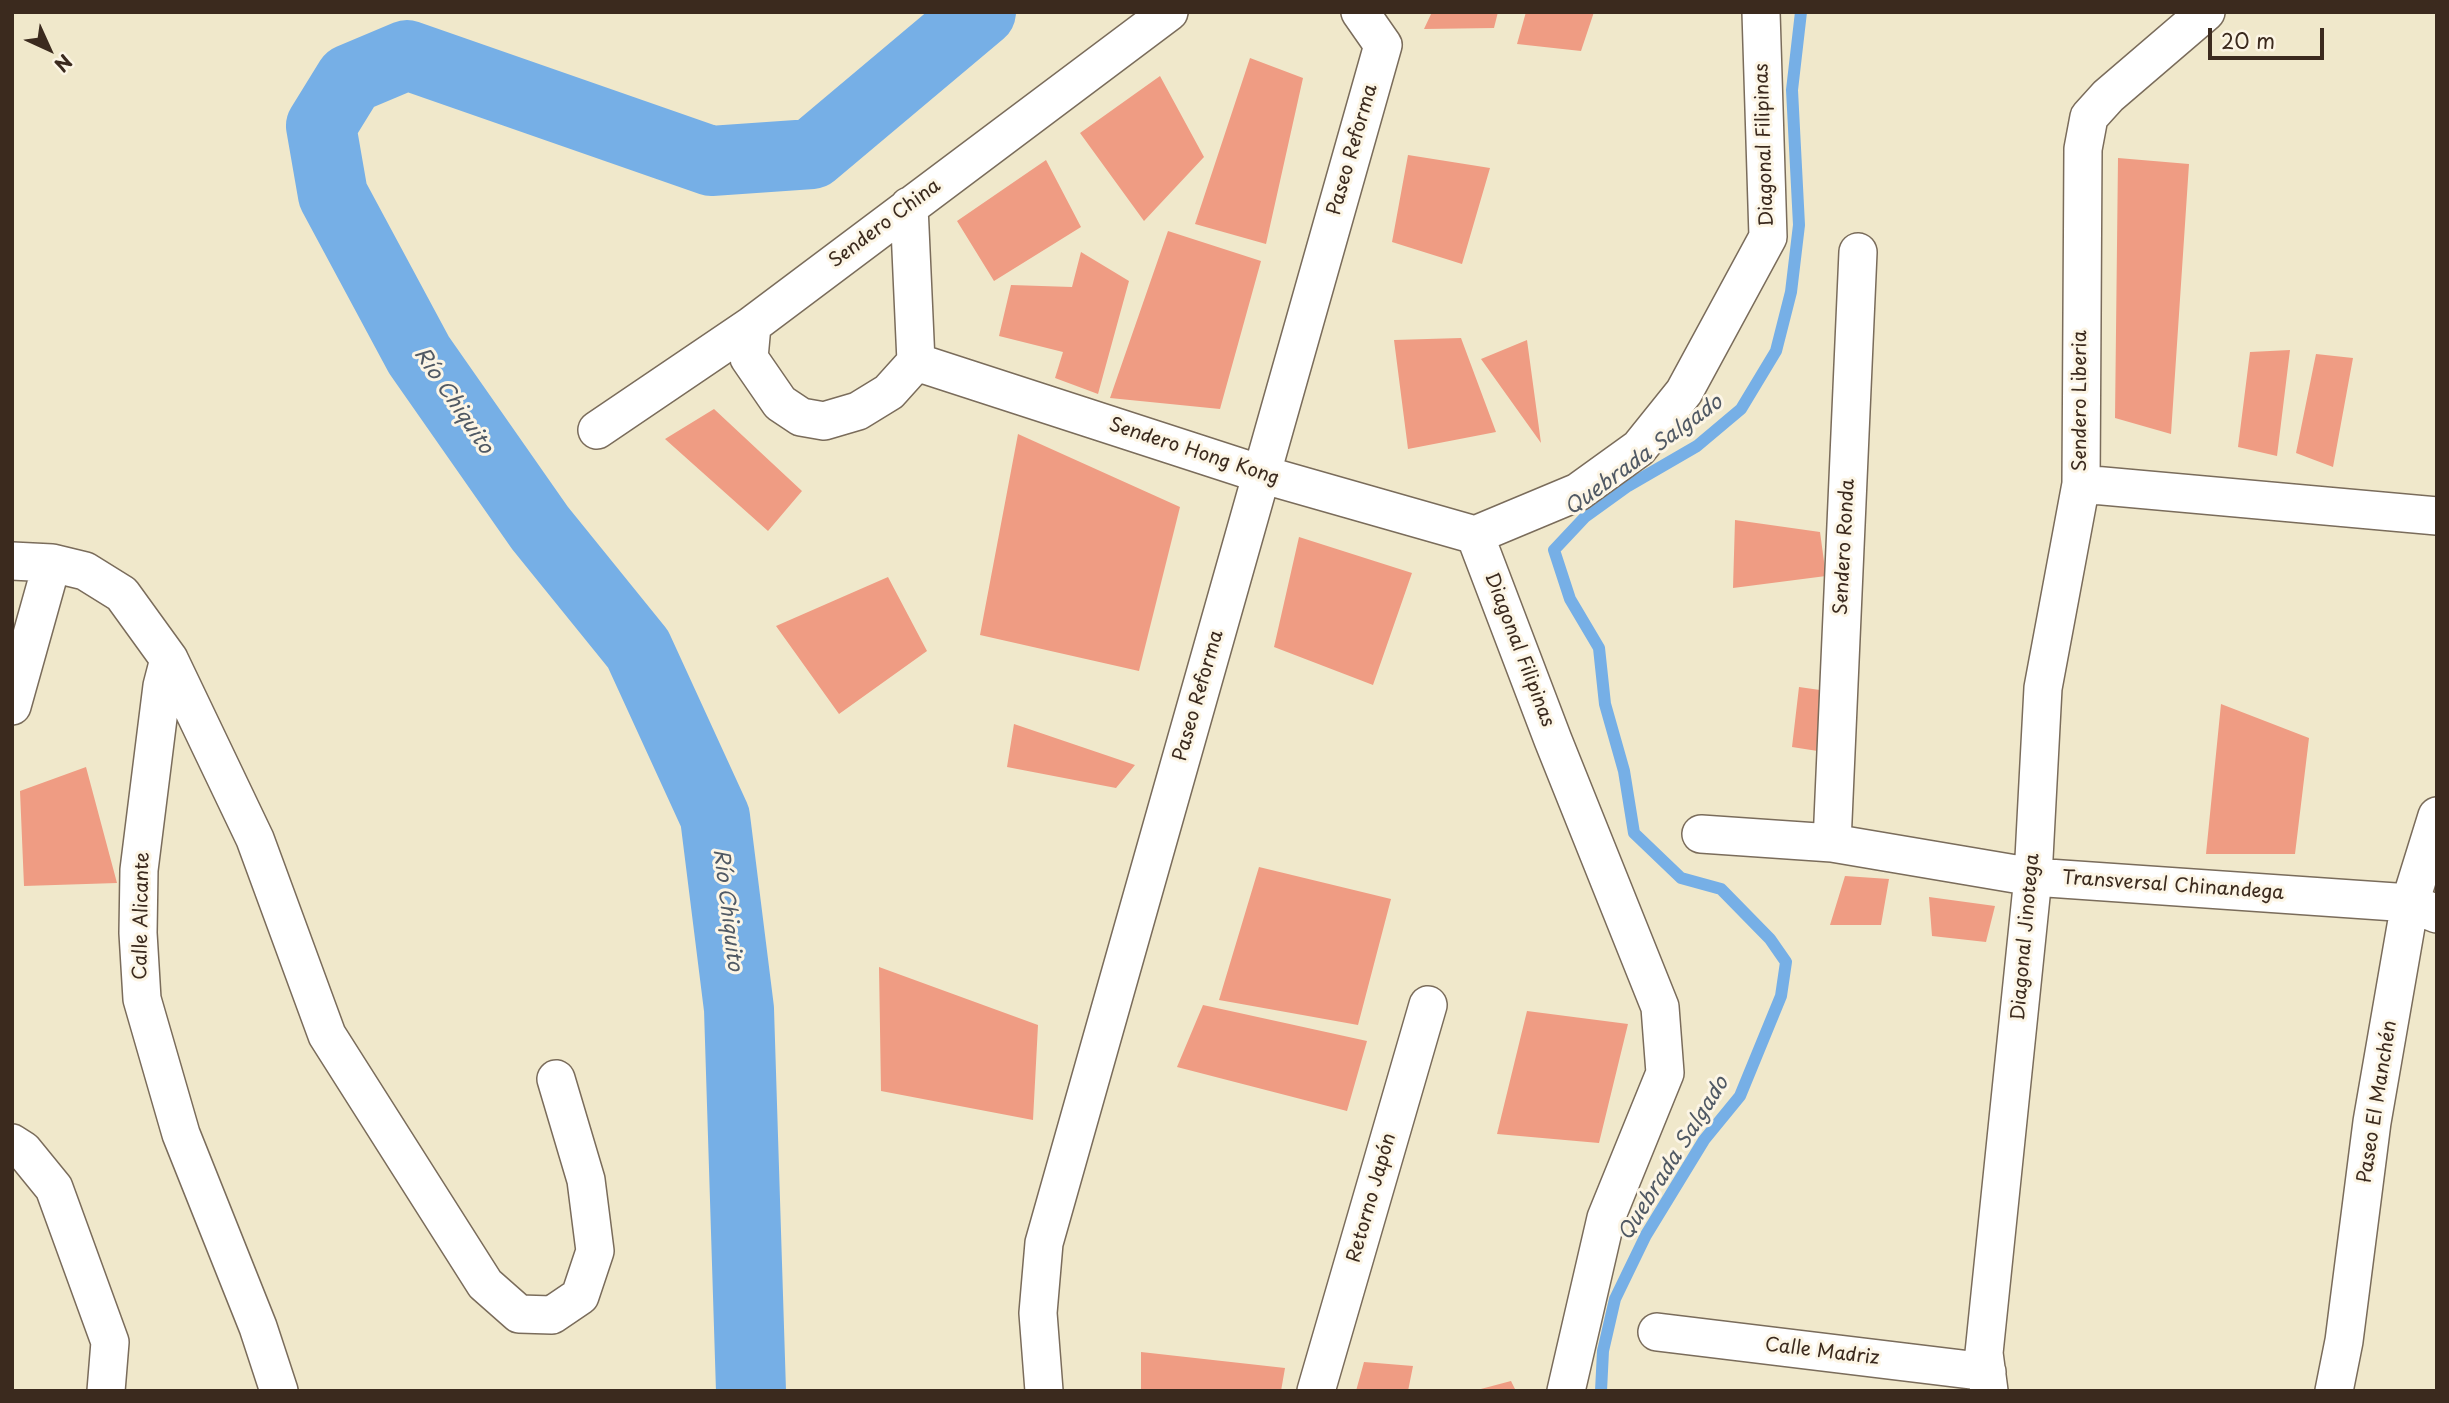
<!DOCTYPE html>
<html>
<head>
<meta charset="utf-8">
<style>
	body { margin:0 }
	#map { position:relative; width:2449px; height:1403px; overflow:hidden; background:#f0e8cb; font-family:"Playpen Sans",sans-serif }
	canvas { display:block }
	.frame { position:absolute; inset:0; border:14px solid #3b2a1e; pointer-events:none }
	.north { position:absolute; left:14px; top:14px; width:70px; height:70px; -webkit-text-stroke:5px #fcf5e5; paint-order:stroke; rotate:135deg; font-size:19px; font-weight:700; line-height:28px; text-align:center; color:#3b2a1e }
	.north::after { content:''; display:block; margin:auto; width:24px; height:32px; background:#3b2a1e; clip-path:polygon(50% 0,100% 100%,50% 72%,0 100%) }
	.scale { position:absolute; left:2208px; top:28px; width:116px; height:32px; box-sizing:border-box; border:4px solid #3b2a1e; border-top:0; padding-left:9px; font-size:21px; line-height:24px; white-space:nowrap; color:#3b2a1e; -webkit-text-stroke:5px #fcf5e5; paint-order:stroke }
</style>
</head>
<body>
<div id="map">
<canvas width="2449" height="1403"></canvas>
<div class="frame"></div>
<div class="north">N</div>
<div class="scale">20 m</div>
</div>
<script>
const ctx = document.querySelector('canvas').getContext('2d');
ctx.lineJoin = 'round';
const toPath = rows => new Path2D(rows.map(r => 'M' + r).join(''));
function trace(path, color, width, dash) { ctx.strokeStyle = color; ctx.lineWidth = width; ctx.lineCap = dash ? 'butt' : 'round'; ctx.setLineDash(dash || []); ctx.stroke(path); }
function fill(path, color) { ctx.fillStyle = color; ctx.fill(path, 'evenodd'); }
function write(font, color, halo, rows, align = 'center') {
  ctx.font = font + ' "Playpen Sans",sans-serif'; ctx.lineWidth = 6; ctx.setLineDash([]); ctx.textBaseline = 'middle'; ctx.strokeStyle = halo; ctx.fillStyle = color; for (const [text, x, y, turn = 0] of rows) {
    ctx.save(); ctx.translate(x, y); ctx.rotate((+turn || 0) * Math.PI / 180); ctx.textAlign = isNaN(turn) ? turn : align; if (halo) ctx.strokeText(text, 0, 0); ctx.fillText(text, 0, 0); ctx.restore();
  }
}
trace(toPath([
	[1601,1391,1603,1351,1615,1299,1646,1235,1704,1140,1740,1096,1781,996,1786,962,1770,939,1721,889,1681,878,1634,833,1624,771,1605,704,1599,648,1570,599,1554,550,1585,517,1628,486,1697,446,1741,409,1776,351,1791,292,1799,225,1792,90,1801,12]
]), '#76afe6', 12);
trace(toPath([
	[751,1391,739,1009,715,817,638,649,540,528,419,355,333,195,321,126,350,79,407,55,711,161,812,154,981,12]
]), '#76afe6', 70);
fill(toPath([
	[1432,12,1498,12,1494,28,1424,29],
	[1526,12,1594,12,1581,51,1517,44],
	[1250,58,1303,78,1266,244,1195,224],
	[1160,76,1204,157,1144,221,1080,133],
	[1408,155,1490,168,1462,264,1392,242],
	[2118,158,2189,164,2171,434,2115,418],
	[1046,160,1081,227,994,281,957,221],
	[1168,231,1261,261,1220,409,1110,398],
	[1081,252,1129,281,1098,394,1055,378,1063,352,999,336,1011,285,1072,287],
	[1461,338,1496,432,1408,449,1394,340],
	[1527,340,1541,443,1481,359],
	[2290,350,2277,456,2238,447,2250,352],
	[2316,354,2353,358,2333,467,2296,453],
	[714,409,802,491,768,531,665,439],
	[1018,434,1180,507,1139,671,980,635],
	[1735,520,1820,532,1826,576,1733,588],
	[1299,537,1412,573,1373,685,1274,647],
	[888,577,927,651,839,714,776,626],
	[1799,687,1827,691,1824,752,1792,747],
	[2221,704,2309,738,2295,854,2206,854],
	[1014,724,1135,765,1116,788,1007,767],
	[86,767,117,883,24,886,20,791],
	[1259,867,1391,899,1358,1025,1219,1000],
	[1845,876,1889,879,1881,925,1830,925],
	[1929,897,1995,906,1986,942,1932,936],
	[879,967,1038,1025,1033,1120,881,1091],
	[1203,1005,1367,1041,1347,1111,1177,1067],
	[1527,1011,1628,1024,1599,1143,1497,1134],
	[1141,1352,1285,1368,1281,1391,1141,1391],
	[1364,1362,1413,1366,1408,1391,1356,1391],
	[1511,1381,1516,1391,1477,1391,1477,1390]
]), '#ef9c83');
const minor = toPath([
	[909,206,916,362],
	[752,325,749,358,780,403,801,417,824,421,858,411,889,392,916,362,1261,474,1475,535],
	[597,430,752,325,1169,12],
	[2081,484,2437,516],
	[1475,535,1553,740,1660,1007,1665,1073,1606,1218,1566,1391],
	[1475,535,1578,492,1639,448,1684,392,1768,237,1761,12],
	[12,561,52,563,85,571,122,594,169,659,162,686,139,870,138,933,142,999,181,1134,258,1327,279,1391],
	[169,659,255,839,327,1035,485,1284,519,1314,552,1315,580,1296,595,1251,586,1180,556,1079],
	[12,706,52,563],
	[1701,834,1832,843,2033,877,2410,903,2437,914],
	[1832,843,1858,252],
	[12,1143,23,1150,54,1188,110,1342,106,1391],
	[1657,1332,1987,1372],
	[1044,1391,1038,1313,1044,1243,1383,45,1360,12],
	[1316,1391,1428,1005],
	[1989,1391,1984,1353,2033,877,2043,688,2081,484,2083,149,2089,117,2108,96,2206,12],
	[2334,1391,2344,1341,2372,1122,2410,903,2437,816]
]);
trace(minor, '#7a6c5b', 40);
trace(minor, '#fff', 37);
write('19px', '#3b2a1e', '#fcf5e5', [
	["Diagonal Filipinas",1765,145,-92],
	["Paseo Reforma",1353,150,-74],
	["Sendero China",885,224,-37],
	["Sendero Liberia",2081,401,-90],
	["Sendero Hong Kong",1194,452,18],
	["Sendero Ronda",1845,547,-87],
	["Diagonal Filipinas",1519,650,69],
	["Paseo Reforma",1199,696,-74],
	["Transversal Chinandega",2173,886,4],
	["Calle Alicante",142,916,-89],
	["Diagonal Jinotega",2026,937,-85],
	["Paseo El Manchén",2378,1102,-81],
	["Retorno Japón",1372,1198,-74],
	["Calle Madriz",1822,1352,7]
]);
write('italic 21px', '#505964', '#fcf5e5', [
	["Río Chiquito",453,401,56],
	["Quebrada Salgado",1644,456,-36],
	["Río Chiquito",727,910,83],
	["Quebrada Salgado",1674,1159,-58]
]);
</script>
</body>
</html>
